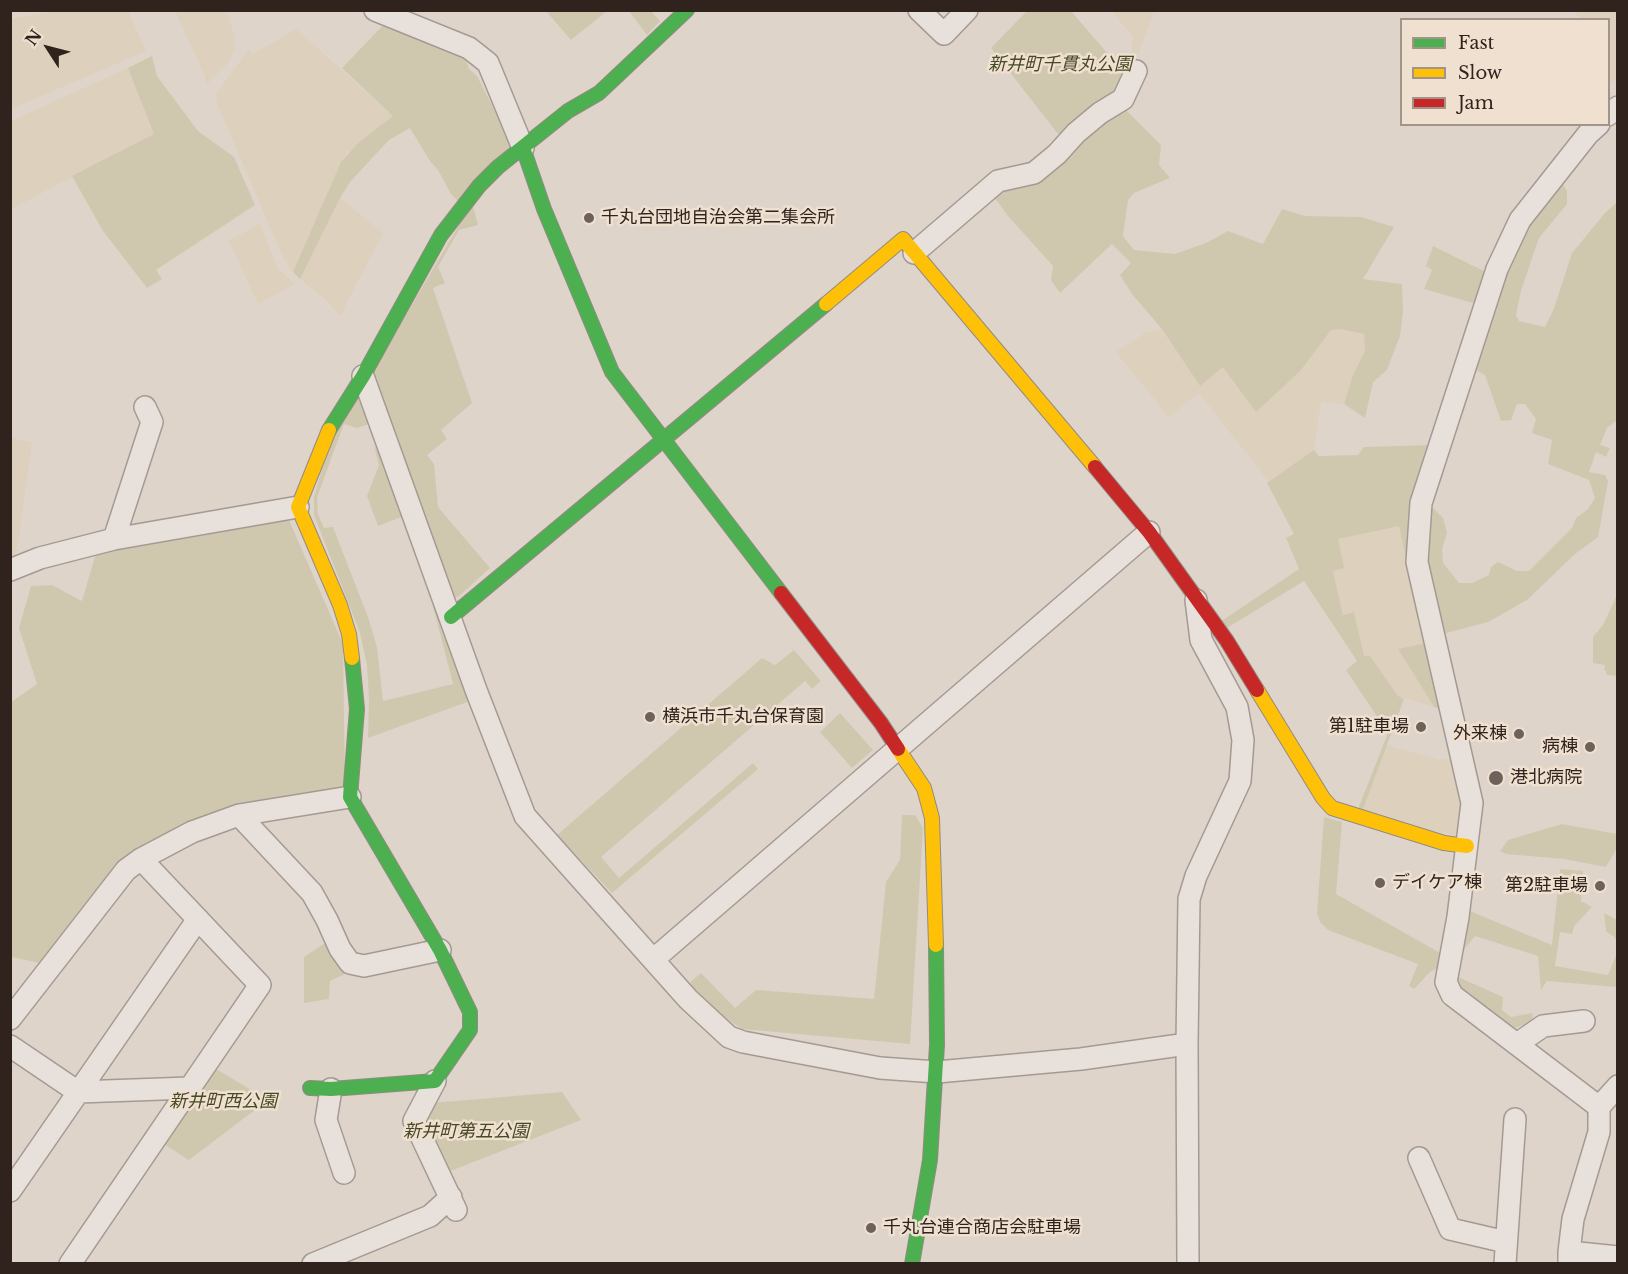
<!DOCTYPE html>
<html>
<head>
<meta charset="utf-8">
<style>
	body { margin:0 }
	#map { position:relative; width:1628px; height:1274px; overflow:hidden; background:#dfd4ca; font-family:"Libre Baskerville",serif }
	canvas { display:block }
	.frame { position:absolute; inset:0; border:12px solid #30231e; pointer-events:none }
	.legend { position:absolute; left:1400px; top:18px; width:210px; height:108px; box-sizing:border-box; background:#efe0d0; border:2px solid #a39489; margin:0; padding:8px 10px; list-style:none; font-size:18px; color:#30231e }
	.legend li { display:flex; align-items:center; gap:12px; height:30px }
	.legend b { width:30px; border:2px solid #a39489 }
	.north { position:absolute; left:18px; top:18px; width:60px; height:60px; -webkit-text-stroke:4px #efe0d0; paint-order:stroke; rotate:306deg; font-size:16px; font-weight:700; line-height:24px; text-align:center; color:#30231e }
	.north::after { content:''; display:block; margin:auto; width:21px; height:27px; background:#30231e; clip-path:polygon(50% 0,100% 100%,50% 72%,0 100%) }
</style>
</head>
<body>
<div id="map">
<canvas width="1628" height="1274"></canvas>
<div class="frame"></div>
<ul class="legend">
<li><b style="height:8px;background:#4caf50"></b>Fast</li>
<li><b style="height:8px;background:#ffc107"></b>Slow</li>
<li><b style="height:8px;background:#c62828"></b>Jam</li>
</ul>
<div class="north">N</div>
</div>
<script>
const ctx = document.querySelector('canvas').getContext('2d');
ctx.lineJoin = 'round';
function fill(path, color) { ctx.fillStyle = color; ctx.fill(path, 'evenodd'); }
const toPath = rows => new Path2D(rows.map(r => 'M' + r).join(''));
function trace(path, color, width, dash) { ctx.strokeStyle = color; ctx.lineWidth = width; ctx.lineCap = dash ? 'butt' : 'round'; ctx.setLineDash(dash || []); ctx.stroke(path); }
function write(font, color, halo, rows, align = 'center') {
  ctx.font = font + ' "Libre Baskerville","Noto Sans JP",serif'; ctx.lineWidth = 5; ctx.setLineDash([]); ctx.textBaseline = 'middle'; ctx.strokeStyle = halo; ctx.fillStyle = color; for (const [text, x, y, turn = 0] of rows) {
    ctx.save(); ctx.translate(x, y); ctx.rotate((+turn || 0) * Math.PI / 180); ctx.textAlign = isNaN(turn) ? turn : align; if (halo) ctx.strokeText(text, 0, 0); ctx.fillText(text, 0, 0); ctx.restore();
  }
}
fill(toPath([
	[55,11,128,11,146,51,11,109,11,19],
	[175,11,227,11,235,37,234,51,229,62,206,85,205,76],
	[1112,11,1154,11,1137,58,1131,57,1133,37],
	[1574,11,1617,11,1617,78,1609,83,1608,20,1581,19],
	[296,29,393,116,347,153,341,162,293,272,282,255,217,103,216,94,248,50,253,54],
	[128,68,155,134,11,209,11,121],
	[340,198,383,233,340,316,327,301,300,279],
	[260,223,278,269,295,284,258,304,229,241],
	[1162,329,1200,386,1223,367,1301,370,1331,329,1340,329,1364,334,1365,351,1353,375,1344,404,1321,402,1314,450,1269,482,1199,393,1169,417,1116,352,1145,333],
	[10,438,32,442,16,557,10,559],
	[1399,525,1427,643,1398,650,1434,707,1398,696,1370,656,1364,657,1354,613,1343,615,1333,570,1338,539],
	[1387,745,1440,760,1455,758,1466,802,1458,836,1361,815]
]), '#ddd0bc');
fill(toPath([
	[546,11,607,11,571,40],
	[629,11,651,11,660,21,647,35],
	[1027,11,1071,11,1127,76,1119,90,1062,135,1060,133,1058,134,991,48],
	[388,20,447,44,465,58,469,69,477,76,514,148,458,201,451,194,438,170,430,161,410,128,389,140,350,182,340,198,300,279,293,272,341,162,358,143,393,116,342,68],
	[152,56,157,76,198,131,234,157,255,205,156,270,162,279,147,288,103,231,72,176,154,134,128,68],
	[1124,108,1161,145,1159,165,1170,178,1134,193,1128,200,1123,236,1134,250,1175,254,1206,243,1228,231,1263,244,1282,209,1305,216,1361,217,1394,227,1363,279,1402,284,1403,311,1400,336,1387,370,1373,382,1365,418,1344,404,1353,375,1365,351,1364,334,1340,329,1331,330,1301,370,1256,412,1223,367,1200,386,1162,329,1132,294,1120,275,1131,263,1112,244,1060,293,1051,280,1053,266,1008,216,995,198,1002,189],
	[1561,181,1567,191,1567,204,1539,238,1521,291,1516,315,1519,321,1545,327,1554,308,1572,253,1605,213,1617,202,1617,420,1607,428,1600,445,1610,448,1606,457,1596,452,1589,472,1605,475,1608,481,1598,537,1575,554,1527,600,1488,622,1439,635,1421,562,1425,509,1433,508,1443,518,1447,533,1442,549,1443,563,1459,583,1472,583,1489,575,1491,567,1498,562,1517,571,1529,571,1572,528,1576,518,1588,509,1595,498,1589,480,1548,464,1552,440,1532,433,1536,419,1525,404,1517,404,1511,420,1501,421,1485,375,1474,369,1510,258,1532,217],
	[472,203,478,225,459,230,438,267,445,283,433,288,472,403,441,430,447,439,427,455,434,464,438,507,490,568,458,597,450,595,370,376],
	[1433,246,1490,274,1480,305,1424,289,1432,270,1426,266],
	[357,396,369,424,357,428,344,424,317,497,318,514,324,528,333,527,368,617,377,647,383,701,453,684,432,602,439,601,470,701,368,738,369,699,367,665,360,633,314,515,314,497,321,472,337,430],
	[374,445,381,458,404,516,378,526,367,496,379,465],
	[1430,445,1407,562,1399,526,1338,539,1344,568,1333,571,1343,615,1354,612,1364,656,1370,656,1398,696,1404,699,1361,815,1356,814,1388,733,1346,670,1357,661,1304,581,1222,631,1217,624,1299,569,1286,538,1294,534,1267,483,1314,450,1319,456,1358,455,1364,447],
	[289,520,343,644,345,786,205,819,126,865,86,902,40,963,11,957,10,703,37,684,19,628,31,586,52,585,82,601,96,553,127,542,137,547],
	[1617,595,1617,676,1607,675,1606,671,1604,670,1605,665,1593,663,1593,637,1603,625],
	[1427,643,1444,710,1434,707,1398,649],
	[794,650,821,681,812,689,805,681,601,857,619,878,753,763,758,769,612,893,557,835,762,658,775,665],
	[840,713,873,750,852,768,820,732],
	[902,815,915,815,923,828,910,1044,742,1029,712,1009,688,984,701,973,735,1008,756,990,874,999,886,882,900,860],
	[1324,817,1342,822,1336,894,1449,958,1446,963,1430,972,1414,989,1409,986,1418,964,1328,930,1320,922,1317,913],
	[1562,824,1617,834,1617,848,1606,867,1564,859,1506,854,1500,851,1508,840],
	[1560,869,1583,871,1581,901,1592,907,1575,925,1572,934,1560,932,1555,966,1608,975,1617,953,1617,987,1547,981,1541,990,1538,956,1475,936,1466,947,1461,948,1465,909,1552,945],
	[1604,913,1617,920,1617,949,1617,941,1614,937,1606,931],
	[328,941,347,973,330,981,329,999,304,1003,304,957],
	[1456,963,1461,964,1458,977,1503,997,1502,1010,1511,1017,1533,1013,1532,1022,1512,1029,1457,991],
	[216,1069,268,1100,189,1160,162,1143],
	[562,1092,581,1120,448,1172,420,1120,431,1103]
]), '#d0c8ae');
const street = toPath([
	[375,10,469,48,488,63,523,148],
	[919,10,944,34,967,10],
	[1608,115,1618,107],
	[1599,124,1588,134,1520,220,1497,269,1421,503,1417,562,1472,803,1458,917,1446,982,1452,995,1599,1107],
	[914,253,998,181,1034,173,1057,154,1076,133,1100,113,1123,99,1136,71],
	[363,376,476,690,525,816,688,999,729,1037,743,1042,880,1068,937,1072,1081,1059,1187,1044],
	[114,539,152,422,145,407],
	[10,570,40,558,114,539,298,507],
	[239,815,312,893,327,920,340,949,350,963,364,966,440,950],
	[654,959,1149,532],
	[10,1019,126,870,141,859,192,832,239,815,350,797],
	[1517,1044,1543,1026,1584,1021],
	[10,1046,78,1092,189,1088],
	[435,1081,414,1121,456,1210],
	[331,1089,326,1120,344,1173],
	[1419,1158,1450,1229,1506,1242],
	[10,1191,198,919],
	[1569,1252,1618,1257],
	[70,1264,260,985,141,859],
	[313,1264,430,1216,451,1197],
	[1188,1264,1187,1044,1189,899,1196,876,1240,781,1243,740,1237,707,1201,640,1196,600],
	[1505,1264,1515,1119],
	[1569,1264,1569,1252,1573,1219,1599,1132,1599,1107,1618,1086]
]);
const fast = toPath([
	[523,148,544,209,612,372,781,593],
	[329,430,363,376,441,235,479,186,498,167,568,111,599,93,687,10],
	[451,617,826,304],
	[310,1088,331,1089,435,1081,470,1030,470,1012,440,950,350,797,357,709,352,658],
	[912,1264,930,1160,937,1045,936,945]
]);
const slow = toPath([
	[826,304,903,239,1095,467],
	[329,430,298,507,340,605,349,634,352,658],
	[1257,690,1323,798,1332,808,1444,843,1467,846],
	[898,749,924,788,932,818,936,945]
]);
const jam = toPath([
	[1095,467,1149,532,1227,641,1257,690],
	[781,593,881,723,898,749]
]);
trace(street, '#a49a93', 24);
trace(fast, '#938a84', 16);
trace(slow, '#938a84', 16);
trace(jam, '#938a84', 16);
trace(street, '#e8e1db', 21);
trace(fast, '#4caf50', 14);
trace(slow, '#ffc107', 14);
trace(jam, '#c62828', 14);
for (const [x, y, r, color] of [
	[589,218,6,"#6d615a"],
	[650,717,6,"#6d615a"],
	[1421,727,6,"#6d615a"],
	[1519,734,6,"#6d615a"],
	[1590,747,6,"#6d615a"],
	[1496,778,8,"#6d615a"],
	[1380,883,6,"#6d615a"],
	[1600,886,6,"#6d615a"],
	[871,1228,6,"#6d615a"]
]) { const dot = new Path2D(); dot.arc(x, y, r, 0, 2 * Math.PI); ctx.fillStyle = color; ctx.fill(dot); trace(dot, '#efe0d0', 2); }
write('italic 18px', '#484a27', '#efe0d0', [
	["新井町千貫丸公園",1060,65],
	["新井町西公園",223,1102],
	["新井町第五公園",466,1132]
]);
write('18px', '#30231e', '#efe0d0', [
	["千丸台団地自治会第二集会所",601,218],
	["横浜市千丸台保育園",662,717],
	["第1駐車場",1409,727,"right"],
	["外来棟",1507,734,"right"],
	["病棟",1578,747,"right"],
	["港北病院",1510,778],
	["デイケア棟",1392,883],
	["第2駐車場",1588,886,"right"],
	["千丸台連合商店会駐車場",883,1228]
], 'left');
</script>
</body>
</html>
